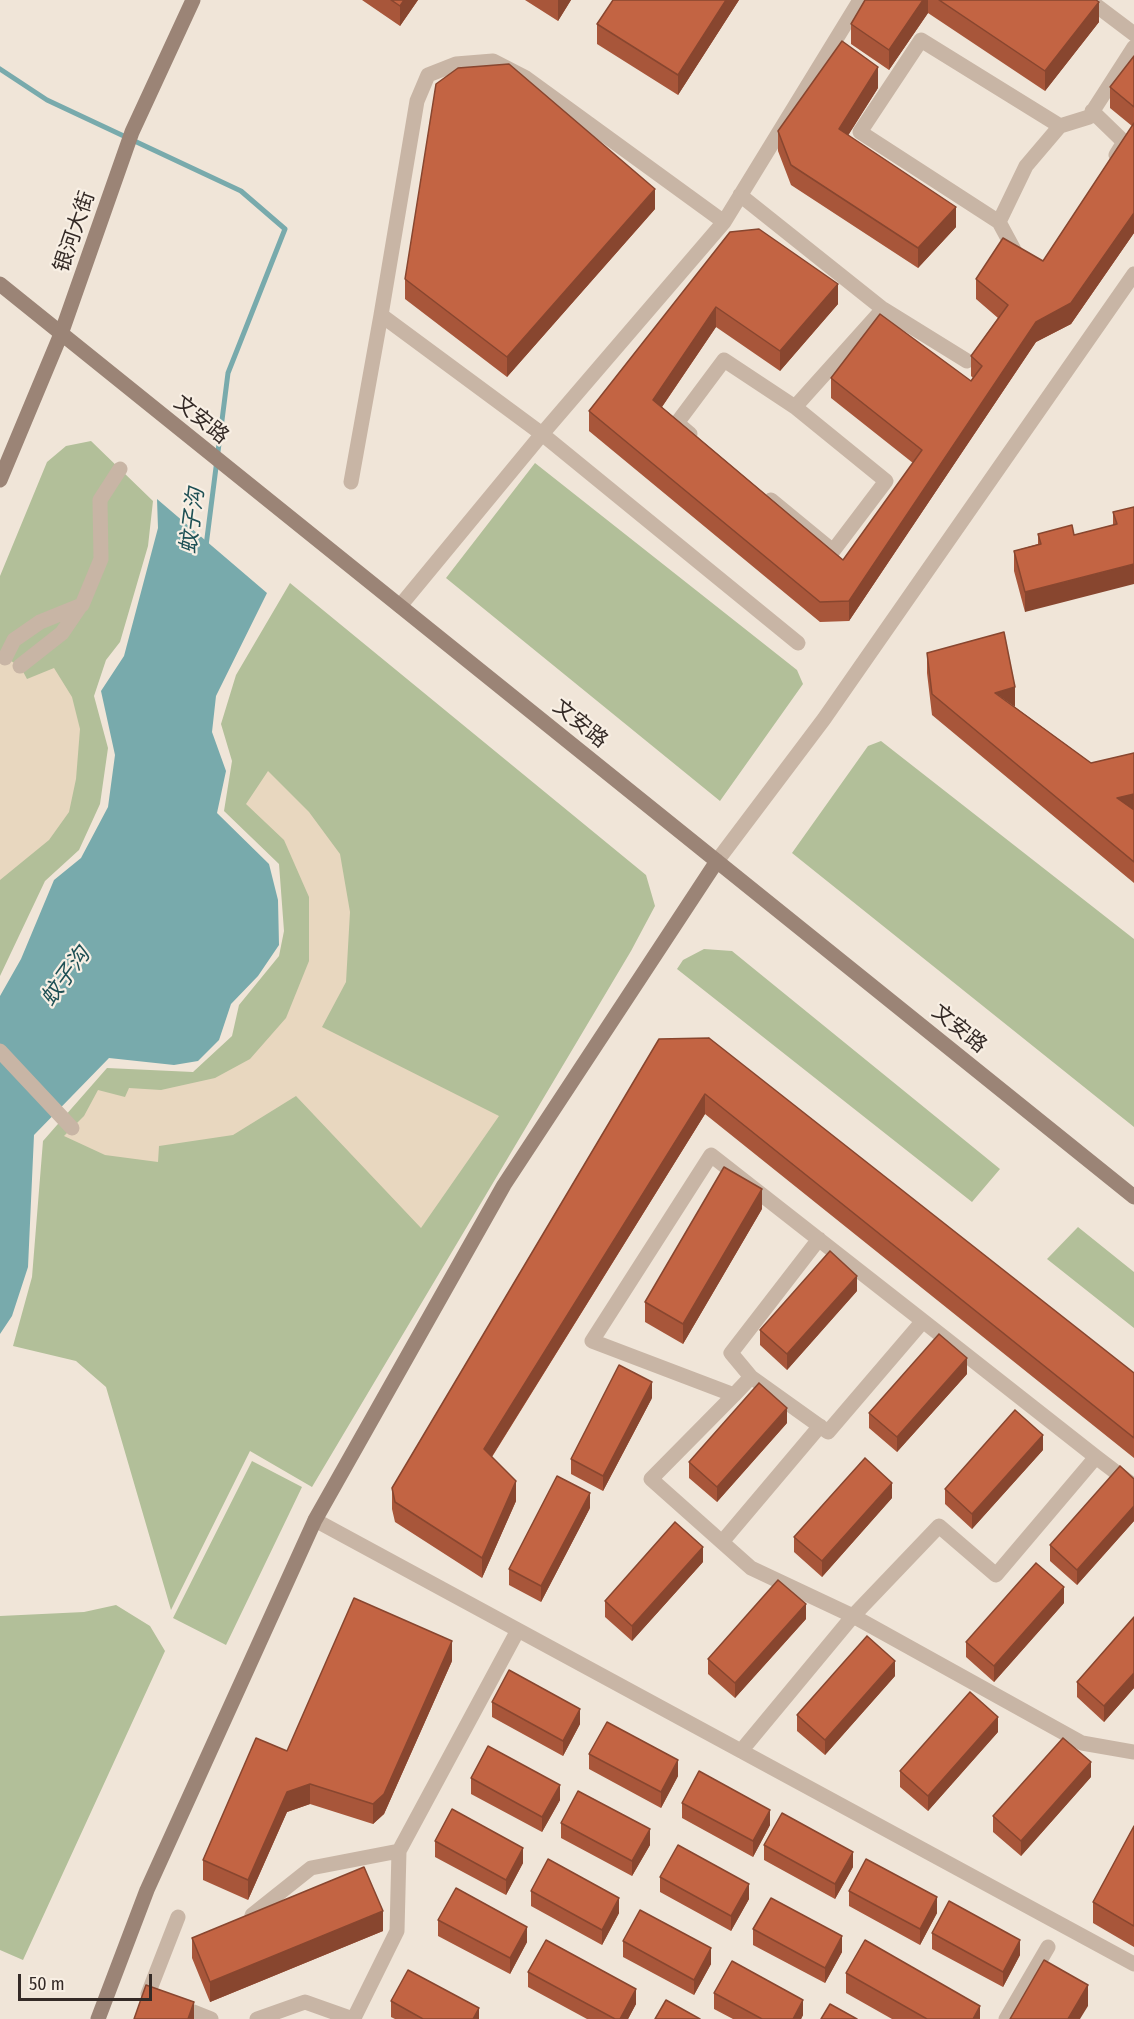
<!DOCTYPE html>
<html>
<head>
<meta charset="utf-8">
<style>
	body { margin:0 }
	#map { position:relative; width:1134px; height:2019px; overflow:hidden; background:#f0e5d8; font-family:"Fira Sans Condensed",sans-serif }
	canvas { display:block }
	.scale { position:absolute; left:18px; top:1974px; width:134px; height:27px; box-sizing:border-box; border:3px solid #342a26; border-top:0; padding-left:8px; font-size:18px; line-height:21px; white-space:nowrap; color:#342a26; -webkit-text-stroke:4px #f8efe4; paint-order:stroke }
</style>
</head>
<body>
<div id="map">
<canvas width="1134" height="2019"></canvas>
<div class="scale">50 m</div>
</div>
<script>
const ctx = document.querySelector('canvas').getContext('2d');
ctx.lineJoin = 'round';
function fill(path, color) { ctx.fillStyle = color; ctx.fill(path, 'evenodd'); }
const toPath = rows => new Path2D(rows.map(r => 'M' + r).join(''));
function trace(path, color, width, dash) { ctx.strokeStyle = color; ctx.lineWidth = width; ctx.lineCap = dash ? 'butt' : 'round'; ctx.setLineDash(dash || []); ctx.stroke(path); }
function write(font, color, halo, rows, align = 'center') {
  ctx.font = font + ' "Fira Sans Condensed","Noto Sans SC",sans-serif'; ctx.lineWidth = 4.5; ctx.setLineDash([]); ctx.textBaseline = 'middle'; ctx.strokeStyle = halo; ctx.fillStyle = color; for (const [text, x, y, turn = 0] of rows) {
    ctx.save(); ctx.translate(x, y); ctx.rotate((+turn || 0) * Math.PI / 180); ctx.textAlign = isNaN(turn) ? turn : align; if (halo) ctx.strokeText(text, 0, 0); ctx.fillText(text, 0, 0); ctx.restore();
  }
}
fill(toPath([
	[91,441,153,501,148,546,120,642,106,660,94,696,108,748,100,804,79,850,45,881,0,976,0,576,47,462,66,446],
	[535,463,797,670,803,684,720,801,446,578],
	[290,583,646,875,655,906,631,951,312,1487,250,1451,171,1610,106,1387,76,1361,13,1346,32,1277,43,1141,107,1068,193,1072,232,1036,239,1005,279,956,284,931,279,864,224,811,232,761,221,724,236,675],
	[881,741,1134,939,1134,1127,792,853,868,746],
	[704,949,732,951,1000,1169,972,1202,677,969,683,960],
	[1078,1227,1134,1272,1134,1328,1047,1259],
	[252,1461,302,1487,226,1645,173,1618],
	[116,1605,150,1626,165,1651,23,1960,0,1950,0,1616,84,1612]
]), '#b2bf99');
fill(toPath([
	[0,655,20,666,27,679,54,668,72,697,80,729,76,779,69,812,49,840,0,880],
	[268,771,309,812,340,854,350,912,346,982,322,1027,499,1116,421,1228,296,1096,233,1135,159,1146,158,1162,105,1155,64,1136,84,1116,98,1090,125,1097,129,1088,161,1090,215,1078,250,1059,286,1018,309,961,309,897,284,840,246,804]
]), '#e8d7bf');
fill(toPath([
	[157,499,267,593,216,696,212,732,226,771,217,813,269,864,278,900,279,945,258,976,231,1004,219,1040,198,1061,174,1065,109,1058,34,1135,28,1267,12,1316,0,1334,0,996,21,959,54,880,81,858,108,807,115,755,101,691,124,656,158,528]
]), '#78aaac');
trace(toPath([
	[0,69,47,100,241,191,285,229,228,373,206,546]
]), '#78aaac', 5);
trace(toPath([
	[1089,0,1134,34],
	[1092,111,1124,142,1116,155],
	[1060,126,921,40,860,132,999,222,1026,166,1060,126,1089,117,1134,47],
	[999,222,1019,259],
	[883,309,967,361],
	[381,315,417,101,428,75,456,64,493,61,526,78,724,222],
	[690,434,677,423,724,360,795,407,883,309,740,195],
	[351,482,381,315,542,434,798,643],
	[771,500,833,551,886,481,795,407],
	[400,606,542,434,724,222,860,0],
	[5,658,14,640,40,622,82,605,101,559,100,500,120,469],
	[20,666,62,633,81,605],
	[717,861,824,719,1134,274],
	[0,1051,72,1128],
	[751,1377,828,1432,923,1321],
	[734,1395,751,1377,731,1353,819,1239],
	[1096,1457,996,1575,939,1526,853,1616,751,1568,651,1479,734,1395,592,1341,711,1155,923,1321,1096,1457,1134,1486],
	[315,1520,1134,1964],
	[722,1542,820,1426],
	[741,1751,853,1616,1082,1743,1134,1752],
	[252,1915,311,1868,399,1851,518,1630],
	[178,1917,148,1994,211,2019],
	[354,2018,397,1931,399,1851],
	[257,2019,305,2002,353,2019],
	[1006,2019,1048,1947]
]), '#c8b5a5', 15);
trace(toPath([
	[0,284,1134,1197],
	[0,480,61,334,132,132,193,0],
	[98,2019,147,1890,315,1520,504,1185,717,861]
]), '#9b8476', 15);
fill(toPath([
	[362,0,418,0,400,26],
	[525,0,571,0,558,21],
	[613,0,739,0,678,95,597,44,597,24],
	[865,0,1096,0,1099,22,1045,91,928,13,889,70,851,44,851,24],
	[1134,56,1134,233,1071,324,1036,342,849,621,820,622,589,431,589,411,730,232,838,304,780,371,716,327,662,407,843,560,913,463,831,398,831,378,971,381,973,378,971,376,971,356,998,318,976,299,976,279,1043,261,1132,126,1110,108,1110,87],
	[878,88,848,135,956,227,918,268,791,185,778,151,778,131],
	[655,209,507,377,405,299,405,279],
	[1134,507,1025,612,1014,571,1014,551,1038,544,1038,534,1074,535,1113,525,1113,512],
	[927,653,1015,707,1091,763,1134,753,1134,883,932,715,927,673],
	[659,1039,1134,1373,1134,1458,705,1114,492,1457,516,1501,482,1578,395,1522,392,1509,392,1488],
	[762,1209,683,1344,645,1322,645,1302],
	[857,1291,787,1370,760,1345,760,1330],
	[967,1374,897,1452,869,1428,869,1413],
	[652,1398,603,1491,571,1474,571,1459],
	[787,1423,717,1502,689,1478,689,1462],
	[1043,1450,972,1529,945,1504,945,1489],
	[1134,1479,1134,1521,1077,1585,1050,1561,1050,1545],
	[892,1498,822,1577,794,1552,794,1537],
	[590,1508,541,1602,509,1585,509,1569],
	[703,1562,632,1641,605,1617,605,1601],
	[1064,1603,994,1682,966,1657,966,1642],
	[1134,1617,1134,1688,1104,1722,1077,1697,1077,1682],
	[806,1619,735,1698,708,1674,708,1659],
	[452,1661,384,1814,373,1824,310,1804,287,1812,248,1900,203,1880,203,1860,287,1751],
	[895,1676,825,1755,797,1731,797,1715],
	[492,1702,580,1724,563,1756,492,1717],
	[998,1732,928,1811,900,1787,900,1771],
	[589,1754,678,1776,661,1808,589,1769],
	[1091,1777,1021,1856,993,1832,993,1816],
	[471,1778,560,1800,542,1832,471,1794],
	[682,1803,770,1825,753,1857,682,1818],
	[561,1823,650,1845,632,1876,561,1838],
	[1134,1826,1134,1947,1093,1923,1093,1902],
	[435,1841,523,1863,506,1895,435,1857],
	[764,1845,853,1867,835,1899,764,1860],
	[660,1877,749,1899,731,1931,660,1892],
	[531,1891,619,1913,602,1945,531,1906],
	[849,1891,937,1913,920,1945,849,1906],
	[438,1920,527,1942,510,1974,438,1936],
	[753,1929,842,1952,825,1983,753,1945],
	[383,1931,210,2002,192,1958,192,1938],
	[932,1933,1020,1955,1003,1987,932,1949],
	[623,1941,711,1964,694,1995,623,1957],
	[528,1972,636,2004,628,2019,587,2019,528,1987],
	[846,1973,980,2019,892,2019,846,1993],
	[714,1993,803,2015,801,2019,733,2019,714,2009],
	[391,2001,479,2019,395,2019,391,2017]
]), '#a8563a');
fill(toPath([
	[404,0,418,0,400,26,400,6],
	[558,0,571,0,558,21],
	[726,0,739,0,678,95,678,75],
	[923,0,928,0,928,13,889,70,889,50],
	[1099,2,1099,22,1045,91,1045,71],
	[878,67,878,88,839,150,839,129],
	[655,189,655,209,507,377,507,357],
	[956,207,956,227,918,268,918,248],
	[1134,213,1134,233,1071,324,1036,342,849,621,849,601,1036,322],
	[838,284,838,304,780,371,780,351],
	[716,307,716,327,653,420,653,400],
	[1134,564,1134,584,1025,612,1025,592],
	[1015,687,1015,707,995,693],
	[1134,794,1134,814,1117,798],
	[705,1094,705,1114,484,1469,484,1449],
	[762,1189,762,1209,683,1344,683,1324],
	[857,1276,857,1291,787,1370,787,1354],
	[967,1358,967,1374,897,1452,897,1437],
	[652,1382,652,1398,603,1491,603,1476],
	[787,1408,787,1423,717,1502,717,1487],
	[1043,1435,1043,1450,972,1529,972,1514],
	[516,1481,516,1501,482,1578,482,1558],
	[892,1483,892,1498,822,1577,822,1561],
	[590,1493,590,1508,541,1602,541,1586],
	[1134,1506,1134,1521,1077,1585,1077,1570],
	[703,1547,703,1562,632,1641,632,1626],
	[1064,1587,1064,1603,994,1682,994,1666],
	[806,1604,806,1619,735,1698,735,1683],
	[452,1641,452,1661,384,1814,373,1824,373,1804],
	[895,1661,895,1676,825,1755,825,1740],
	[1134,1673,1134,1688,1104,1722,1104,1706],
	[580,1709,580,1724,563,1756,563,1741],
	[998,1717,998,1732,928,1811,928,1796],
	[678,1760,678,1776,661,1808,661,1792],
	[1091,1762,1091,1777,1021,1856,1021,1841],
	[310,1784,310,1804,287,1812,248,1900,248,1880,287,1792],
	[560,1785,560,1800,542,1832,542,1817],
	[770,1810,770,1825,753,1857,753,1841],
	[650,1829,650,1845,632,1876,632,1861],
	[523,1848,523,1863,506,1895,506,1880],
	[853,1852,853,1867,835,1899,835,1884],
	[749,1884,749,1899,731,1931,731,1916],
	[937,1897,937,1913,920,1945,920,1929],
	[619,1898,619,1913,602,1945,602,1930],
	[383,1911,383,1931,210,2002,210,1982],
	[527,1927,527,1942,510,1974,510,1958],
	[842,1936,842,1952,825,1983,825,1968],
	[1020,1940,1020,1955,1003,1987,1003,1972],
	[711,1948,711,1964,694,1995,694,1980],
	[1088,1985,1088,2006,1080,2019,1068,2019],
	[636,1989,636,2004,628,2019,620,2019],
	[803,2000,803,2015,801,2019,793,2019],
	[194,2002,194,2019,188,2019],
	[980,2006,980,2019,973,2019],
	[479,2008,479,2019,473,2019]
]), '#88462f');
const building = toPath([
	[391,0,404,0,400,6,391,0],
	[613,0,726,0,678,75,597,24,613,0],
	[865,0,923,0,889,50,851,24,865,0],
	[939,0,1096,0,1099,2,1045,71,939,0],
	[842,41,878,67,839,129,956,207,918,248,791,165,778,131,842,41],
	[1134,56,1134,107,1110,87,1134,56],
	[509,64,655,189,507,357,405,279,436,84,458,68,509,64],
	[1134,123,1134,213,1071,303,1036,322,849,601,820,602,589,411,730,232,759,229,838,284,780,351,716,307,653,400,843,560,922,450,831,378,880,314,971,381,982,366,971,356,1008,305,976,279,1003,238,1043,261,1134,123],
	[1134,507,1134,564,1025,592,1014,551,1041,544,1038,534,1072,525,1074,535,1117,524,1113,512,1134,507],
	[1004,632,1015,687,995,693,1091,763,1134,753,1134,794,1117,798,1134,810,1134,862,932,694,927,653,1004,632],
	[709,1038,1134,1373,1134,1438,705,1094,484,1449,516,1481,482,1558,395,1502,392,1488,659,1039,709,1038],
	[724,1167,762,1189,683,1324,645,1302,724,1167],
	[830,1251,857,1276,787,1354,760,1330,830,1251],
	[939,1334,967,1358,897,1437,869,1413,939,1334],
	[619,1365,652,1382,603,1476,571,1459,619,1365],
	[759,1383,787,1408,717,1487,689,1462,759,1383],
	[1015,1410,1043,1435,972,1514,945,1489,1015,1410],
	[865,1458,892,1483,822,1561,794,1537,865,1458],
	[1120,1466,1134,1479,1134,1506,1077,1570,1050,1545,1120,1466],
	[557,1476,590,1493,541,1586,509,1569,557,1476],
	[675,1522,703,1547,632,1626,605,1601,675,1522],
	[1036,1563,1064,1587,994,1666,966,1642,1036,1563],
	[778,1580,806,1604,735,1683,708,1659,778,1580],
	[354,1598,452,1641,384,1794,373,1804,310,1784,287,1792,248,1880,203,1860,256,1738,287,1751,354,1598],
	[1134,1617,1134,1673,1104,1706,1077,1682,1134,1617],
	[867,1636,895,1661,825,1740,797,1715,867,1636],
	[509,1670,580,1709,563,1741,492,1702,509,1670],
	[970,1692,998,1717,928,1796,900,1771,970,1692],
	[607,1722,678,1760,661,1792,589,1754,607,1722],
	[1063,1738,1091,1762,1021,1841,993,1816,1063,1738],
	[488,1746,560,1785,542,1817,471,1778,488,1746],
	[699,1771,770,1810,753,1841,682,1803,699,1771],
	[578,1791,650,1829,632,1861,561,1823,578,1791],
	[452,1809,523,1848,506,1880,435,1841,452,1809],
	[782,1813,853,1852,835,1884,764,1845,782,1813],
	[1134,1826,1134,1926,1093,1902,1134,1826],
	[678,1845,749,1884,731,1916,660,1877,678,1845],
	[548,1859,619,1898,602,1930,531,1891,548,1859],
	[866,1859,937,1897,920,1929,849,1891,866,1859],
	[364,1867,383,1911,210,1982,192,1938,364,1867],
	[456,1888,527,1927,510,1958,438,1920,456,1888],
	[771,1898,842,1936,825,1968,753,1929,771,1898],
	[949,1901,1020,1940,1003,1972,932,1933,949,1901],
	[640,1910,711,1948,694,1980,623,1941,640,1910],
	[546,1940,636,1989,620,2019,615,2019,528,1972,546,1940],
	[865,1940,980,2006,973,2019,927,2019,846,1973,865,1940],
	[1044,1960,1088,1985,1068,2019,1010,2019,1044,1960],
	[732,1961,803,2000,793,2019,762,2019,714,1993,732,1961],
	[408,1970,479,2008,473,2019,423,2019,391,2001,408,1970],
	[146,1985,194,2002,188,2019,134,2019,146,1985],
	[666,2000,700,2019,655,2019,666,2000],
	[830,2004,857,2019,821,2019,830,2004]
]);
fill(building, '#c36443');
trace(building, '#88462f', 1.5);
write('21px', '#342a26', '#f8efe4', [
	["银河大街",75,232,-71],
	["文安路",201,420,39],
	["文安路",580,724,39],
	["文安路",959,1029,39]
]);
write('italic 22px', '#1d4f54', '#f8efe4', [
	["蚊子沟",193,521,-83],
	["蚊子沟",66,977,-54]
]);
</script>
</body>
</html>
